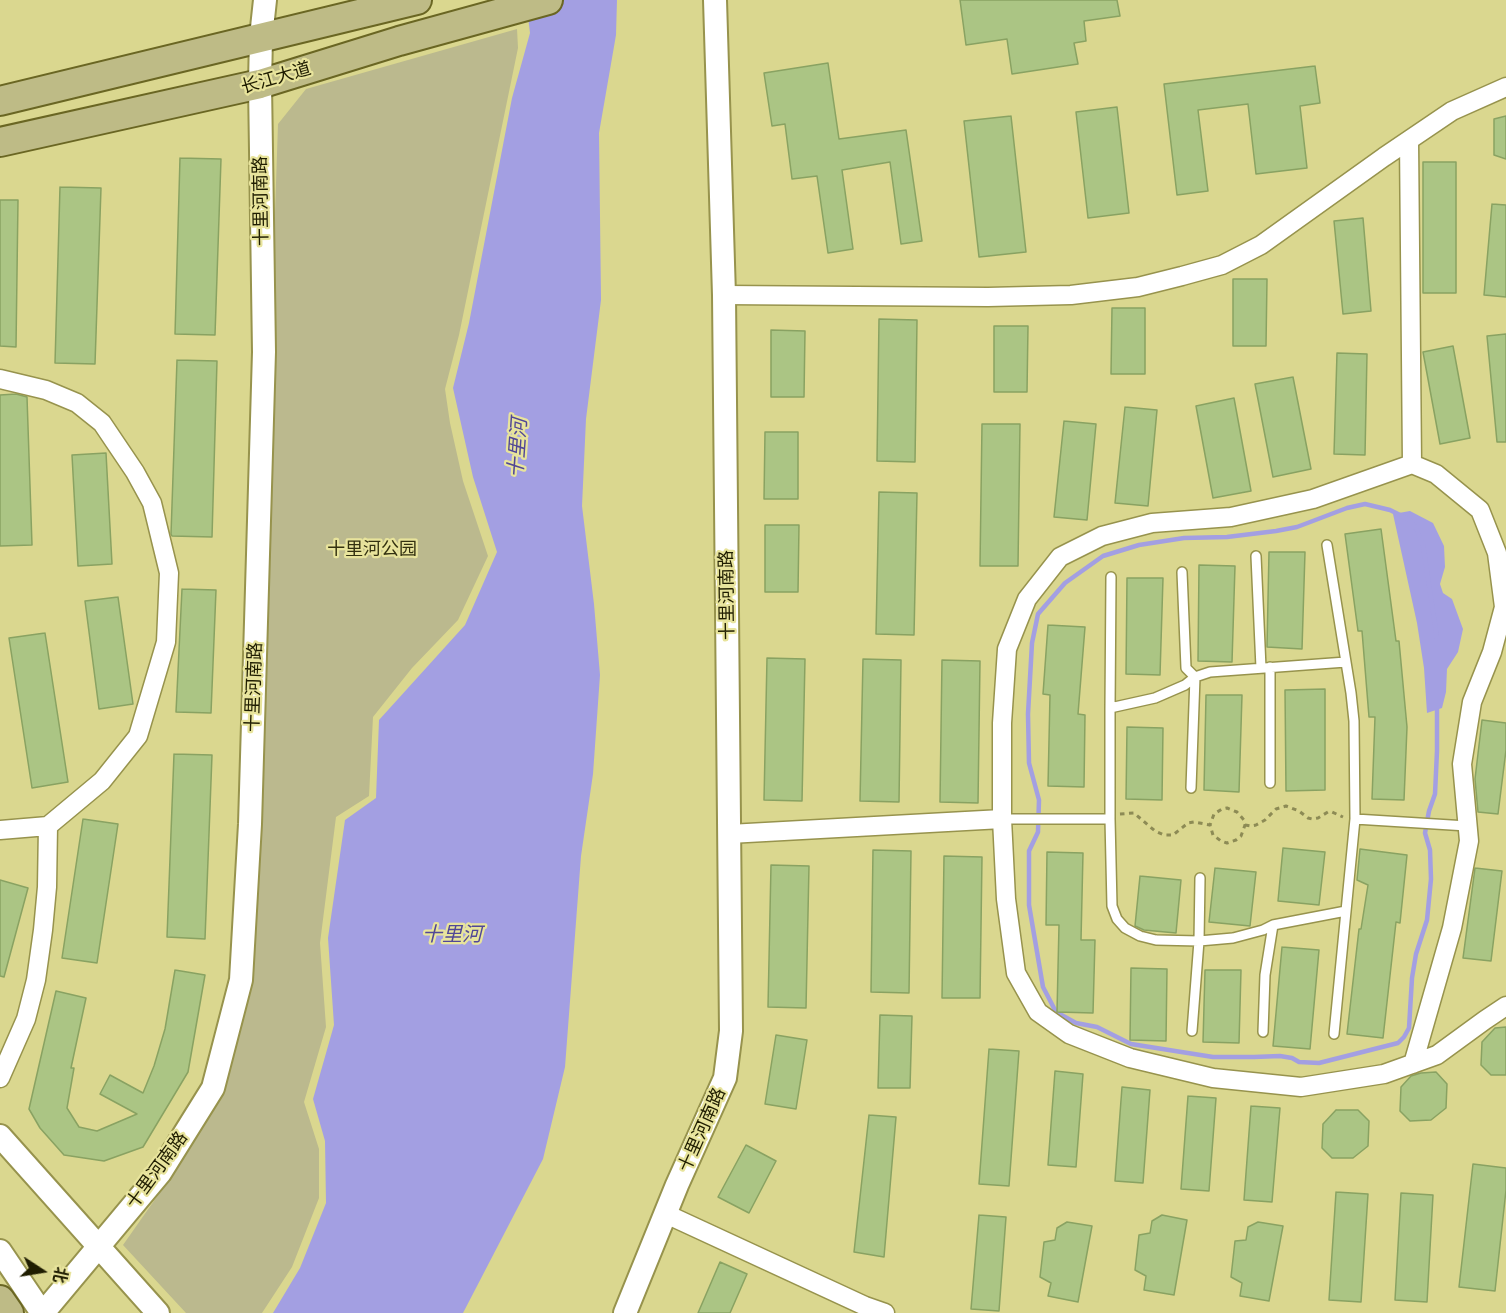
<!DOCTYPE html>
<html>
<head>
<meta charset="utf-8">
<style>
	body { margin:0 }
	#map { position:relative; width:1506px; height:1313px; overflow:hidden; background:#dad78f; font-family:"Public Sans","Noto Sans SC",sans-serif }
	canvas { display:block }
	.north { position:absolute; left:12px; top:1241px; width:60px; height:60px; -webkit-text-stroke:4px #e8e49c; paint-order:stroke; rotate:102deg; font-size:16px; font-weight:700; line-height:24px; text-align:center; color:#1f1d01 }
	.north::after { content:''; display:block; margin:auto; width:21px; height:27px; background:#1f1d01; clip-path:polygon(50% 0,100% 100%,50% 72%,0 100%) }
</style>
</head>
<body>
<div id="map">
<canvas width="1506" height="1313"></canvas>
<div class="north">北</div>
</div>
<script>
const ctx = document.querySelector('canvas').getContext('2d');
ctx.lineJoin = 'round';
function fill(path, color) { ctx.fillStyle = color; ctx.fill(path, 'evenodd'); }
const toPath = rows => new Path2D(rows.map(r => 'M' + r).join(''));
function trace(path, color, width, dash) { ctx.strokeStyle = color; ctx.lineWidth = width; ctx.lineCap = dash ? 'butt' : 'round'; ctx.setLineDash(dash || []); ctx.stroke(path); }
function write(font, color, halo, rows, align = 'center') {
  ctx.font = font + ' "Public Sans","Noto Sans SC",sans-serif'; ctx.lineWidth = 4.5; ctx.setLineDash([]); ctx.textBaseline = 'middle'; ctx.strokeStyle = halo; ctx.fillStyle = color; for (const [text, x, y, turn = 0] of rows) {
    ctx.save(); ctx.translate(x, y); ctx.rotate((+turn || 0) * Math.PI / 180); ctx.textAlign = isNaN(turn) ? turn : align; if (halo) ctx.strokeText(text, 0, 0); ctx.fillText(text, 0, 0); ctx.restore();
  }
}
fill(toPath([
	[517,29,518,48,459,335,445,389,450,423,463,481,488,556,458,620,412,668,373,717,369,796,336,817,320,943,326,1027,304,1102,319,1149,319,1198,292,1267,262,1313,186,1313,123,1245,163,1188,221,1093,249,983,278,124,306,89]
]), '#bbb98e');
fill(toPath([
	[526,0,617,0,616,35,599,133,601,300,586,419,582,506,594,604,600,675,593,774,581,856,565,1067,543,1159,463,1313,273,1313,300,1268,326,1203,325,1141,313,1099,334,1025,328,938,345,820,376,798,379,720,465,625,497,552,473,477,453,388,469,323,512,98,530,33],
	[1410,511,1433,523,1444,546,1445,567,1440,584,1443,593,1452,599,1463,629,1458,652,1447,669,1446,692,1442,708,1427,713,1424,668,1417,623,1393,514]
]), '#a39fe2');
trace(toPath([
	[1365,504,1390,510,1410,520,1417,530,1423,545,1437,638,1437,751,1435,794,1429,811,1425,833,1430,850,1431,879,1427,920,1416,954,1412,978,1409,1028,1404,1037,1398,1043,1319,1063,1299,1062,1292,1058,1280,1056,1254,1057,1213,1057,1131,1044,1097,1027,1076,1023,1056,1012,1043,987,1029,905,1029,851,1038,832,1039,800,1029,763,1028,714,1032,643,1038,614,1065,583,1103,556,1139,545,1184,538,1227,537,1276,531,1297,527,1347,508,1365,504]
]), '#a39fe2', 4.5);
const building = toPath([
	[960,0,1117,0,1120,16,1084,21,1086,41,1074,43,1078,64,1012,74,1007,39,966,45,960,0],
	[828,63,839,139,906,130,922,241,901,244,890,162,842,170,853,249,828,253,817,176,792,179,785,124,772,126,764,73,828,63],
	[1315,66,1320,103,1300,106,1307,168,1256,174,1248,104,1198,110,1208,191,1177,195,1164,84,1315,66],
	[1117,107,1129,213,1088,218,1076,112,1117,107],
	[1011,116,1026,252,979,257,964,121,1011,116],
	[1506,116,1506,159,1494,155,1494,119,1506,116],
	[180,158,221,159,215,335,175,334,180,158],
	[1423,162,1456,162,1456,293,1423,293,1423,162],
	[60,187,101,188,95,364,55,363,60,187],
	[0,200,18,200,16,347,0,346,0,200],
	[1492,204,1506,205,1506,297,1484,295,1492,204],
	[1363,218,1371,311,1343,314,1334,221,1363,218],
	[1233,279,1267,279,1266,346,1233,346,1233,279],
	[1112,308,1145,308,1145,374,1111,374,1112,308],
	[879,319,917,320,915,462,877,461,879,319],
	[994,326,1028,326,1027,392,994,392,994,326],
	[771,330,805,331,804,397,771,397,771,330],
	[1506,334,1506,442,1497,442,1487,336,1506,334],
	[1453,346,1470,438,1440,444,1423,352,1453,346],
	[1337,353,1367,354,1365,455,1334,454,1337,353],
	[177,360,217,361,212,537,172,536,171,534,177,360],
	[1293,377,1311,469,1273,477,1255,384,1293,377],
	[16,394,27,397,32,545,0,546,0,395,16,394],
	[1234,398,1251,491,1213,498,1196,406,1234,398],
	[1125,407,1157,410,1148,506,1115,503,1125,407],
	[1064,421,1096,424,1087,520,1054,517,1064,421],
	[982,424,1020,424,1018,566,980,566,982,424],
	[765,432,798,432,798,499,764,499,765,432],
	[106,453,112,564,78,566,72,455,106,453],
	[879,492,917,493,914,635,876,634,879,492],
	[765,525,799,525,798,592,765,592,765,525],
	[1381,529,1396,641,1399,641,1407,727,1404,800,1372,799,1375,717,1369,717,1362,631,1358,631,1345,534,1381,529],
	[1269,552,1305,552,1302,649,1267,647,1269,552],
	[1199,565,1235,566,1232,662,1198,661,1199,565],
	[1127,578,1163,578,1160,675,1126,674,1127,578],
	[182,589,216,590,211,713,176,712,182,589],
	[118,597,133,704,99,709,85,601,118,597],
	[1048,625,1085,627,1078,714,1085,715,1084,787,1048,786,1050,695,1043,694,1048,625],
	[45,633,68,782,32,788,9,638,45,633],
	[767,658,805,659,802,801,764,800,767,658],
	[863,659,901,660,899,802,860,801,863,659],
	[942,660,980,661,978,803,940,802,942,660],
	[1325,689,1325,790,1286,791,1285,690,1325,689],
	[1206,695,1242,695,1239,792,1204,790,1206,695],
	[1482,720,1506,723,1506,750,1498,814,1478,812,1475,779,1482,720],
	[1127,727,1163,728,1162,800,1126,799,1127,727],
	[174,754,212,755,205,939,167,937,174,754],
	[83,819,118,824,97,963,62,958,83,819],
	[1283,848,1325,852,1319,905,1278,901,1283,848],
	[1360,849,1407,855,1400,923,1396,922,1383,1038,1347,1034,1359,929,1361,929,1368,885,1357,880,1360,849],
	[873,850,911,851,909,993,871,992,873,850],
	[1047,852,1083,853,1081,940,1095,940,1093,1013,1057,1012,1059,925,1046,925,1047,852],
	[944,856,982,857,980,998,942,998,944,856],
	[771,865,809,866,806,1008,768,1007,771,865],
	[1215,868,1256,872,1250,926,1209,922,1215,868],
	[1475,868,1502,871,1491,961,1463,958,1475,868],
	[1140,876,1181,880,1176,933,1144,930,1135,926,1140,876],
	[0,880,28,888,4,977,0,976,0,880],
	[1282,947,1319,950,1310,1049,1273,1046,1282,947],
	[1131,968,1167,969,1166,1041,1130,1040,1131,968],
	[175,970,205,975,188,1072,143,1147,104,1161,64,1155,40,1128,29,1109,56,991,86,998,71,1068,74,1068,67,1108,79,1127,97,1131,137,1114,100,1094,110,1075,143,1093,154,1066,165,1029,175,970],
	[1205,970,1241,970,1239,1043,1203,1042,1205,970],
	[880,1015,912,1016,910,1088,878,1088,880,1015],
	[1506,1027,1506,1075,1491,1075,1481,1065,1482,1042,1495,1028,1506,1027],
	[776,1035,807,1040,796,1109,765,1104,776,1035],
	[989,1049,1019,1051,1009,1186,979,1184,989,1049],
	[1055,1071,1083,1074,1076,1167,1048,1165,1055,1071],
	[1436,1072,1447,1084,1446,1108,1431,1120,1410,1121,1400,1111,1401,1087,1411,1076,1421,1073,1436,1072],
	[1122,1087,1150,1090,1143,1183,1115,1181,1122,1087],
	[1188,1096,1216,1098,1209,1191,1181,1189,1188,1096],
	[1251,1106,1280,1108,1272,1202,1244,1200,1251,1106],
	[1336,1110,1358,1110,1369,1121,1368,1146,1353,1158,1332,1158,1322,1148,1323,1124,1336,1110],
	[869,1115,896,1117,884,1257,854,1252,869,1115],
	[746,1145,776,1161,749,1213,718,1197,746,1145],
	[1473,1164,1506,1168,1506,1190,1495,1291,1459,1287,1473,1164],
	[1336,1192,1368,1194,1361,1302,1329,1300,1336,1192],
	[1401,1193,1433,1195,1427,1302,1395,1300,1401,1193],
	[979,1215,1006,1217,999,1311,971,1309,979,1215],
	[1162,1215,1187,1220,1174,1295,1144,1290,1146,1276,1135,1270,1139,1235,1150,1233,1152,1221,1162,1215],
	[1067,1222,1092,1226,1078,1302,1048,1296,1051,1283,1040,1277,1044,1242,1055,1240,1057,1228,1067,1222],
	[1258,1222,1283,1226,1269,1301,1240,1296,1242,1283,1231,1277,1235,1241,1246,1240,1248,1227,1258,1222],
	[720,1262,747,1274,730,1313,698,1313,720,1262]
]);
fill(building, '#abc584');
trace(building, '#89a262', 1.5);
const service = toPath([
	[1327,545,1351,693,1354,721,1355,819,1334,1034],
	[1256,556,1261,668],
	[1182,572,1186,668,1195,677,1191,788],
	[1111,577,1110,708,1110,819,1112,906,1117,919,1125,928,1140,936,1156,940,1199,941,1233,938,1263,930,1273,925,1346,911],
	[1110,708,1155,698,1185,685,1195,677,1210,672,1346,662],
	[1270,783,1270,667],
	[1002,819,1110,819],
	[1355,819,1467,826],
	[1192,1031,1199,941,1200,878],
	[1263,1032,1265,975,1273,925]
]);
const minor = toPath([
	[1409,140,1412,464,1436,474,1480,510,1497,553,1504,607,1492,652,1472,702,1462,764,1469,841,1452,928,1413,1064],
	[724,295,988,297,1071,295,1138,287,1182,276,1222,265,1261,245,1384,157,1452,111,1506,87],
	[0,379,46,390,77,403,102,423,135,472,152,503,169,573,166,642,138,736,102,781,48,826,0,830],
	[1412,464,1313,499,1231,517,1152,523,1102,536,1060,557,1027,599,1007,649,1002,723,1002,819,1006,899,1016,973,1038,1012,1069,1034,1130,1058,1213,1078,1301,1087,1384,1074,1437,1055,1485,1020,1506,1006],
	[729,834,1002,819],
	[0,1078,26,1019,36,980,43,930,47,887,48,826],
	[666,1214,865,1306,885,1313]
]);
const tertiary = toPath([
	[0,1136,158,1313],
	[0,1251,42,1313],
	[43,1313,160,1173,213,1088,241,980,250,824,264,352,260,84,261,37,265,0],
	[625,1313,677,1185,725,1078,731,1031,724,295,715,0]
]);
const primary = toPath([
	[0,101,417,0],
	[0,142,260,84,399,41,548,0],
	[0,1300,9,1313]
]);
trace(service, '#97934d', 12);
trace(minor, '#97934d', 21);
trace(tertiary, '#97934d', 26);
trace(primary, '#6a6623', 32);
trace(toPath([
	[1120,814,1134,813,1155,831,1164,835,1173,835,1188,823,1194,822,1210,825,1213,835,1221,841,1227,843,1236,840,1241,836,1245,825,1244,820,1237,812,1227,808,1222,809,1214,814,1210,825],
	[1245,825,1251,826,1256,825,1265,820,1276,809,1286,806,1299,811,1308,818,1312,819,1318,818,1328,812,1332,812,1343,817]
]), '#8d8b55', 3, [4.5, 4.5]);
trace(service, '#fff', 9);
trace(minor, '#fff', 18);
trace(tertiary, '#fff', 22);
trace(primary, '#bebb86', 28);
write('18px', '#1f1d01', '#e8e49c', [
	["长江大道",276,78,-16],
	["十里河南路",261,201,-91],
	["十里河南路",727,595,-91],
	["十里河南路",254,687,-88],
	["十里河南路",702,1130,-66],
	["十里河南路",157,1170,-54]
]);
write('18px', '#333110', '#e8e49c', [
	["十里河公园",372,549]
]);
write('italic 20px', '#514796', '#e8e49c', [
	["十里河",518,448,-86],
	["十里河",452,935]
]);
</script>
</body>
</html>
